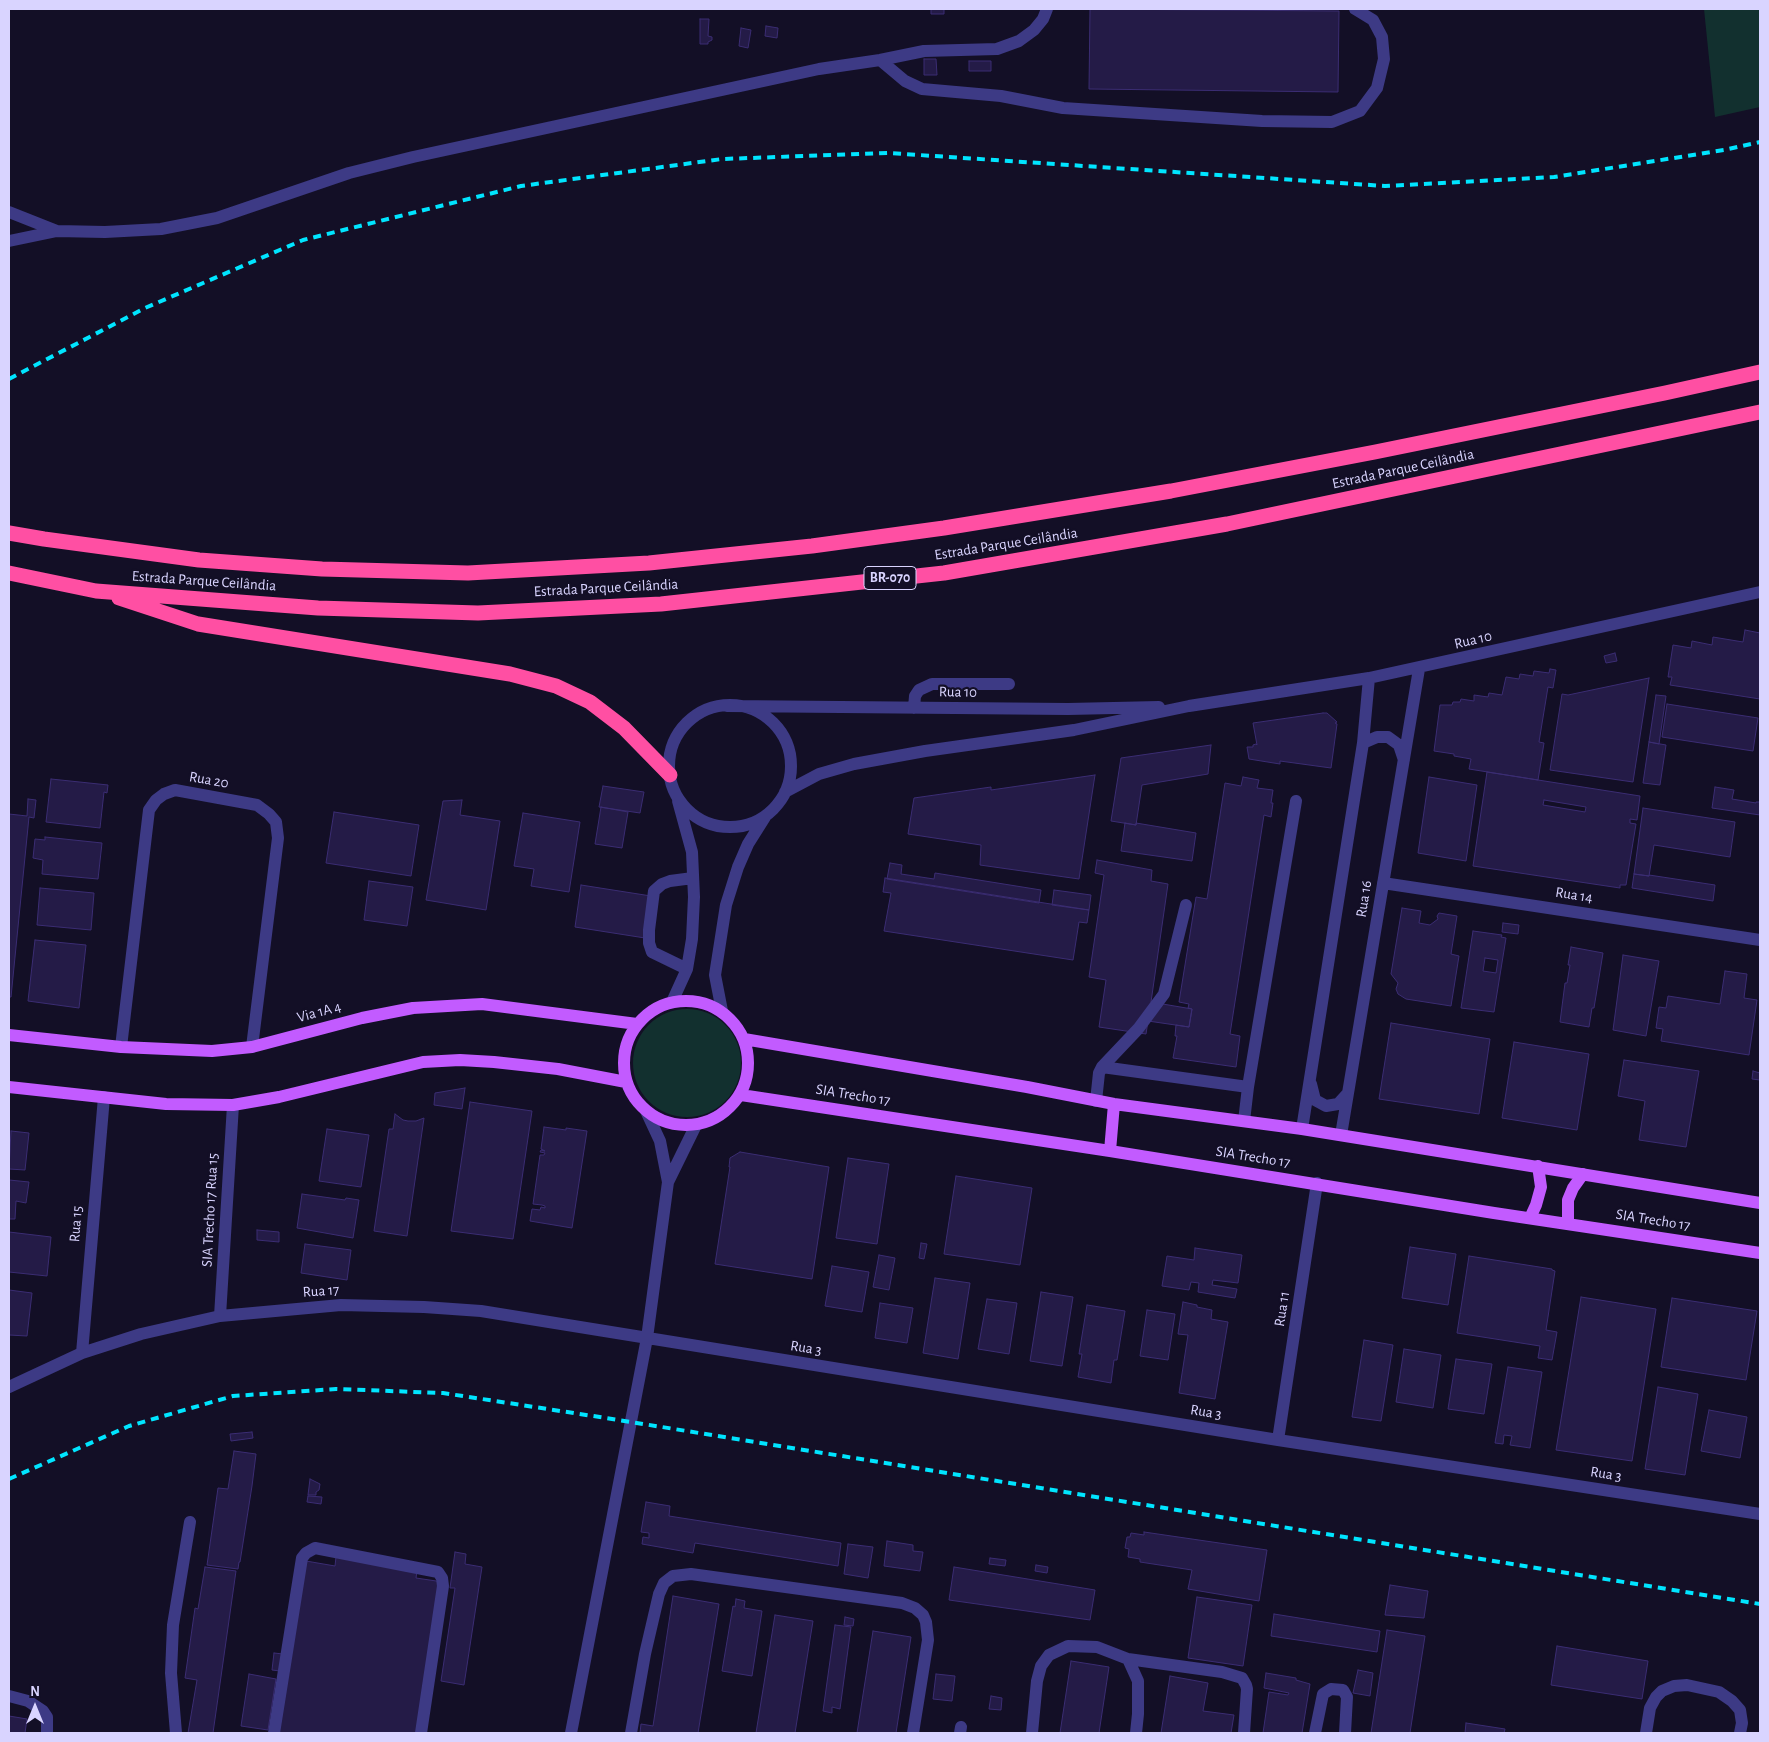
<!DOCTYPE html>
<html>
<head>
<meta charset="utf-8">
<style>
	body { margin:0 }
	#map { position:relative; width:1769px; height:1742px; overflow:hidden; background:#130f26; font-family:"Alegreya Sans",sans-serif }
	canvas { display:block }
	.frame { position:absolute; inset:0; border:10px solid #d9d4ff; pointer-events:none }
	.north { position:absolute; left:10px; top:1682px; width:50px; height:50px; -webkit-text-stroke:4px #130f26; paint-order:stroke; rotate:0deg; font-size:14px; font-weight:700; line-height:20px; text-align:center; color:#d9d4ff }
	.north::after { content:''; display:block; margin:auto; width:18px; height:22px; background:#d9d4ff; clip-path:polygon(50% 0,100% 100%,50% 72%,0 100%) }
</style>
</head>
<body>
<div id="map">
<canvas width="1769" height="1742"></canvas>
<div class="frame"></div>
<div class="north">N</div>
</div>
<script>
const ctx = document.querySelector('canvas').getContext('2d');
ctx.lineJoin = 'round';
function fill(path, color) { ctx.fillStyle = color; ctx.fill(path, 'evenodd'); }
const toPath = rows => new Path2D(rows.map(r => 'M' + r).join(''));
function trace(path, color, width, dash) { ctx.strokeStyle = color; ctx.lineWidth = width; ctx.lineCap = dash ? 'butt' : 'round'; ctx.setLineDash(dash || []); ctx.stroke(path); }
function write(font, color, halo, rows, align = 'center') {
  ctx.font = font + ' "Alegreya Sans",sans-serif'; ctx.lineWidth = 4.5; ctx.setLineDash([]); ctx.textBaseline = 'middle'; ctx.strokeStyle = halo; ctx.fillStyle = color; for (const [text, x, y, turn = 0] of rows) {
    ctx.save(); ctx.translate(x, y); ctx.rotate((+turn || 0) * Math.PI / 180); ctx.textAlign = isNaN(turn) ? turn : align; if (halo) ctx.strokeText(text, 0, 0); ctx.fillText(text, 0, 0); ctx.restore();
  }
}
fill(toPath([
	[1704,9,1760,9,1760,107,1715,117],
	'633 1063a54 54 0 1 1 108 0a54 54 0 1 1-108 0Z'
]), '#12302f');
const building = toPath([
	[931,9,944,9,944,14,931,14,931,9],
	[1090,9,1339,11,1338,92,1089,89,1090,9],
	[700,19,709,19,708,36,712,37,712,40,708,42,708,44,700,44,700,19],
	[766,26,778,28,777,38,765,36,766,26],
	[741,28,751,30,748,48,739,46,741,28],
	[924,59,936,59,937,75,924,75,924,59],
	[969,61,991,61,991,71,969,71,969,61],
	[1745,630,1760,633,1760,699,1670,685,1672,677,1668,677,1673,645,1691,648,1692,641,1712,645,1713,637,1743,642,1745,630],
	[1615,653,1617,661,1606,663,1604,656,1615,653],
	[1550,669,1556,670,1553,688,1548,687,1539,742,1544,743,1538,780,1469,769,1471,759,1454,756,1454,754,1434,751,1440,705,1452,705,1453,702,1460,702,1461,699,1474,701,1474,695,1488,697,1489,693,1502,695,1506,677,1519,679,1520,674,1533,676,1534,671,1549,673,1550,669],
	[1649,678,1633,782,1550,770,1562,694,1568,695,1649,678],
	[1656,695,1666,696,1659,744,1649,742,1656,695],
	[1667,704,1758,718,1753,751,1662,737,1667,704],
	[1323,713,1327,713,1337,722,1335,723,1337,724,1331,768,1280,761,1280,764,1249,759,1247,747,1253,747,1253,745,1256,744,1257,745,1253,723,1323,713],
	[1649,742,1666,745,1660,785,1643,783,1649,742],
	[1211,745,1208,774,1142,785,1136,825,1111,821,1121,758,1211,745],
	[1487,772,1640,796,1637,820,1630,819,1630,823,1636,824,1626,885,1620,885,1620,888,1473,866,1487,772],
	[1544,800,1586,807,1585,812,1543,805,1544,800],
	[1095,775,1079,879,980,865,981,845,908,834,914,798,991,787,991,790,1095,775],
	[1243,777,1259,780,1257,788,1273,790,1271,803,1273,803,1271,817,1264,815,1230,1034,1240,1036,1236,1067,1173,1058,1177,1036,1175,1036,1176,1025,1189,1027,1192,1009,1188,1008,1189,1004,1179,1002,1196,897,1207,899,1225,783,1241,786,1243,777],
	[1429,777,1477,785,1466,861,1418,853,1429,777],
	[51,779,108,785,107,793,104,792,100,828,46,822,51,779],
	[603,786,644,792,640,813,599,807,603,786],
	[1715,787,1734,790,1732,799,1756,803,1756,802,1760,802,1760,815,1712,808,1715,787],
	[28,799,36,800,34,818,29,817,11,997,9,997,9,814,27,816,28,799],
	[462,800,460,815,500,821,486,910,426,900,443,801,462,800],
	[601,807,628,812,622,848,595,844,601,807],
	[1643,808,1735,822,1730,857,1654,845,1649,876,1634,874,1643,808],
	[334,812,419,825,411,876,326,863,334,812],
	[523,813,580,822,569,892,531,886,534,869,514,866,523,813],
	[1125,823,1136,825,1136,823,1196,833,1192,861,1121,851,1125,823],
	[45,837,102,843,98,879,42,874,43,860,33,858,35,839,45,840,45,837],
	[1097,860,1152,870,1151,881,1168,884,1151,1002,1192,1009,1189,1027,1148,1021,1146,1034,1099,1027,1106,980,1089,977,1104,875,1095,873,1097,860],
	[890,863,902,865,901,874,934,879,935,873,1041,890,1039,903,887,879,890,863],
	[1634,874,1649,876,1649,875,1715,885,1713,901,1632,888,1634,874],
	[885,878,1089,910,1087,923,1079,922,1073,960,884,931,891,893,883,892,885,878],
	[369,881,413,887,407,926,364,920,369,881],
	[581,885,651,896,645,938,575,927,581,885],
	[40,888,94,893,91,930,37,925,40,888],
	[1054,890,1091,895,1089,910,1052,905,1054,890],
	[1402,908,1421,911,1419,923,1430,925,1438,919,1437,916,1439,913,1457,916,1451,954,1459,956,1451,1006,1406,999,1398,994,1396,989,1398,983,1391,974,1402,908],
	[1503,923,1519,925,1518,934,1502,932,1503,923],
	[1473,931,1502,935,1501,937,1506,938,1494,1012,1461,1008,1473,931],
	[1485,958,1498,960,1496,973,1483,971,1485,958],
	[35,940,86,945,79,1008,28,1001,35,940],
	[1571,947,1603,953,1594,1008,1592,1008,1589,1027,1560,1022,1565,983,1567,983,1570,965,1568,965,1571,947],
	[1623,955,1659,961,1646,1036,1613,1030,1623,955],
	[1725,971,1747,974,1744,998,1757,1000,1749,1055,1661,1041,1663,1029,1656,1028,1659,1007,1666,1008,1668,996,1720,1004,1725,971],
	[1391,1023,1490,1039,1479,1114,1379,1099,1391,1023],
	[1514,1042,1589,1054,1577,1130,1502,1118,1514,1042],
	[1624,1060,1699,1071,1686,1147,1639,1140,1645,1101,1618,1096,1624,1060],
	[1753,1071,1760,1073,1760,1080,1752,1079,1753,1071],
	[465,1088,462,1109,434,1105,435,1093,465,1088],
	[470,1102,532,1111,513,1239,451,1231,470,1102],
	[395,1114,403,1120,408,1121,416,1121,424,1118,407,1236,374,1231,389,1129,393,1129,395,1114],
	[544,1127,566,1130,566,1128,587,1131,572,1228,530,1221,532,1209,540,1210,541,1207,545,1208,545,1206,542,1205,533,1204,540,1155,544,1155,545,1153,540,1152,541,1150,545,1151,541,1149,544,1127],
	[327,1129,369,1135,361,1187,319,1181,327,1129],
	[11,1131,29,1133,25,1170,9,1169,11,1131],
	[740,1152,829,1167,812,1279,715,1264,730,1167,729,1167,730,1158,740,1152],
	[848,1158,889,1164,877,1244,836,1238,848,1158],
	[956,1176,1032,1188,1020,1265,944,1254,956,1176],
	[9,1180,29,1182,26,1203,16,1201,15,1219,9,1219,9,1180],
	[302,1194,345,1200,346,1198,359,1200,353,1238,297,1228,302,1194],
	[257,1230,279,1232,279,1242,257,1240,257,1230],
	[9,1232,51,1237,47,1276,9,1272,9,1232],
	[921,1243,927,1244,924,1259,919,1258,921,1243],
	[305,1244,351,1250,347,1280,301,1273,305,1244],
	[1410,1247,1456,1254,1448,1305,1402,1298,1410,1247],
	[1195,1248,1242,1255,1238,1283,1213,1280,1212,1285,1237,1289,1235,1298,1198,1292,1199,1283,1191,1282,1189,1290,1162,1286,1167,1256,1194,1260,1195,1248],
	[879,1255,895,1258,889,1290,873,1287,879,1255],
	[1469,1256,1552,1269,1552,1270,1555,1271,1546,1330,1557,1332,1552,1360,1538,1358,1540,1346,1457,1333,1469,1256],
	[832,1266,869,1272,862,1312,825,1306,832,1266],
	[935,1278,970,1283,958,1359,923,1353,935,1278],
	[9,1290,32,1293,27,1336,9,1335,9,1290],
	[1041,1292,1073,1297,1062,1366,1030,1361,1041,1292],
	[1581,1297,1656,1309,1632,1461,1556,1450,1581,1297],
	[1672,1298,1757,1311,1746,1380,1661,1367,1672,1298],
	[987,1299,1017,1303,1009,1354,978,1349,987,1299],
	[1183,1302,1197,1305,1197,1307,1212,1310,1211,1319,1228,1322,1215,1399,1179,1393,1188,1335,1178,1334,1183,1302],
	[880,1303,913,1308,907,1343,875,1338,880,1303],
	[1087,1305,1125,1311,1117,1360,1114,1360,1111,1383,1078,1377,1082,1354,1079,1354,1087,1305],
	[1147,1310,1175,1314,1168,1360,1140,1356,1147,1310],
	[1364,1340,1393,1345,1381,1421,1352,1417,1364,1340],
	[1404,1349,1441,1355,1433,1408,1396,1402,1404,1349],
	[1456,1359,1492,1364,1484,1414,1448,1409,1456,1359],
	[1508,1367,1542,1372,1530,1448,1510,1445,1512,1436,1504,1435,1503,1444,1495,1443,1508,1367],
	[1658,1387,1698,1394,1685,1475,1645,1469,1658,1387],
	[1709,1410,1747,1417,1740,1458,1701,1451,1709,1410],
	[252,1432,253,1438,231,1441,230,1434,252,1432],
	[234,1451,256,1454,252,1486,240,1562,239,1562,238,1569,207,1565,218,1488,228,1489,234,1451],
	[310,1479,320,1484,319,1490,316,1492,316,1495,308,1495,310,1479],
	[308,1496,322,1497,321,1504,307,1502,308,1496],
	[646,1502,670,1506,669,1516,841,1543,838,1566,695,1543,693,1553,642,1544,643,1537,649,1538,649,1533,641,1532,646,1502],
	[1144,1532,1267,1550,1259,1601,1188,1589,1192,1570,1140,1562,1140,1559,1128,1557,1129,1549,1125,1548,1127,1537,1130,1537,1131,1533,1144,1535,1144,1532],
	[887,1541,913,1545,913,1551,923,1552,920,1571,884,1566,887,1541],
	[848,1544,873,1547,868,1578,844,1574,848,1544],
	[455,1552,466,1554,465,1564,482,1567,464,1685,441,1681,455,1588,450,1588,455,1552],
	[336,1557,418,1563,416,1578,443,1582,420,1733,279,1733,306,1561,335,1566,336,1557],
	[990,1558,1006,1560,1005,1566,989,1564,990,1558],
	[1036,1565,1048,1567,1047,1573,1035,1571,1036,1565],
	[205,1567,236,1571,213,1733,188,1733,197,1680,185,1678,195,1608,198,1609,205,1567],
	[954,1567,1095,1590,1090,1620,949,1600,954,1567],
	[1390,1585,1428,1591,1424,1618,1385,1615,1390,1585],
	[673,1596,719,1604,698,1733,640,1733,641,1724,653,1726,673,1596],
	[1197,1597,1252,1605,1243,1666,1188,1658,1197,1597],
	[736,1599,745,1601,744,1608,762,1611,752,1676,722,1671,733,1606,735,1607,736,1599],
	[1274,1614,1380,1631,1377,1652,1271,1636,1274,1614],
	[775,1615,813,1621,795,1733,756,1733,775,1615],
	[845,1617,854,1619,853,1626,844,1625,845,1617],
	[835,1625,851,1627,840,1709,832,1707,832,1713,823,1711,835,1625],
	[1387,1630,1425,1636,1410,1733,1371,1733,1387,1630],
	[873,1631,911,1637,896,1733,857,1733,873,1631],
	[1557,1646,1648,1661,1642,1699,1551,1685,1557,1646],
	[274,1653,283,1654,280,1671,272,1670,274,1653],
	[1071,1661,1109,1667,1099,1733,1060,1733,1071,1661],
	[1358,1670,1373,1673,1370,1696,1353,1693,1358,1670],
	[1266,1673,1296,1678,1296,1680,1310,1684,1302,1733,1263,1733,1269,1692,1288,1695,1289,1693,1264,1688,1266,1673],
	[249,1674,276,1679,268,1730,241,1726,249,1674],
	[936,1674,955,1676,952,1701,933,1699,936,1674],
	[1170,1676,1208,1683,1203,1711,1234,1715,1231,1733,1161,1733,1170,1676],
	[991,1696,1002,1698,1001,1710,989,1709,991,1696],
	[9,1716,27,1719,25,1733,9,1733,9,1716],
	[1466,1723,1505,1729,1504,1733,1465,1733,1466,1723]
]);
fill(building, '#241b47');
trace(building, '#3b2d73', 1);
trace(toPath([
	[880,60,905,81,922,89,1001,96,1063,108,1262,121,1332,122,1360,111,1377,88,1384,59,1382,37,1373,20,1355,9],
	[9,212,57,231],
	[9,241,57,231,105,232,161,229,217,218,349,173,413,157,819,69,880,60,924,51,997,49,1019,41,1034,30,1043,19,1047,9],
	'669 766a61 61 0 1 1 122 0a61 61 0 1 1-122 0Z',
	[727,706,1068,709,1159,707],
	[914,708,915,696,919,690,932,684,1009,684],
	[1363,743,1377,737,1388,737,1399,745,1404,760],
	[785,792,819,774,854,764,925,751,1074,730,1189,706,1369,678,1760,592],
	[1383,883,1760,940],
	[687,969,652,952,649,943,649,930,654,891,662,884,670,881,693,878],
	[672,1002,687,969,692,939,694,897,692,852,678,801],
	[722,1011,715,975,726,905,738,867,748,844,765,817],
	[121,1047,149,810,156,800,164,794,175,790,257,805,269,814,276,822,278,838,252,1047],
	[1102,1067,1248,1087],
	[1311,1084,1315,1100,1326,1106,1338,1104,1348,1093],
	[1096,1101,1099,1073,1102,1067,1138,1029,1164,994,1186,905],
	[646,1111,660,1141,668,1182],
	[1244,1121,1248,1087,1296,801],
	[1302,1129,1363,743,1369,678],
	[1341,1135,1419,669],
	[220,1316,233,1105],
	[82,1353,104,1097],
	[9,1387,82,1353,141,1334,220,1316,341,1305,424,1307,481,1311,1278,1440,1760,1514],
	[1278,1440,1317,1183],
	[1128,1659,1222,1672,1242,1678,1246,1685,1247,1689,1244,1733],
	[9,1696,28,1701,43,1711,47,1717,47,1733],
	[176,1733,171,1673,173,1625,190,1522],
	[274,1733,302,1558,306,1553,315,1548,438,1572,442,1578,443,1586,421,1733],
	[571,1733,647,1338,668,1182,696,1125],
	[631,1733,645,1654,659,1594,664,1583,673,1576,691,1574,902,1603,915,1608,923,1615,926,1622,928,1640,913,1733],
	[960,1733,961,1727],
	[1032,1733,1037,1681,1041,1666,1049,1655,1068,1646,1097,1647,1128,1659,1138,1681,1138,1714,1136,1733],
	[1315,1733,1323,1694,1331,1689,1343,1690,1347,1697,1345,1733],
	[1646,1733,1650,1708,1656,1697,1662,1691,1674,1686,1687,1685,1719,1692,1732,1701,1740,1710,1742,1723,1740,1733]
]), '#3d3a85', 12);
trace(toPath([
	'624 1063a62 62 0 1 1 124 0a62 62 0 1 1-124 0Z',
	[9,1035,121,1047,212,1051,252,1047,362,1018,413,1008,482,1004,637,1024],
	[744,1039,1027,1087,1114,1104,1302,1129,1760,1203],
	[9,1087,166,1104,233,1105,279,1097,423,1062,460,1060,494,1062,558,1069,626,1082],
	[741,1095,1110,1151,1494,1213,1760,1253],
	[1110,1151,1114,1104],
	[1530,1218,1536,1205,1541,1187,1538,1166],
	[1568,1223,1568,1200,1573,1188,1583,1174]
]), '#c25bff', 12);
trace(toPath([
	[9,533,44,539,199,560,322,569,468,573,649,563,812,546,944,528,1171,491,1375,452,1665,393,1760,372],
	[9,573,96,591,318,608,478,613,661,604,944,573,1227,524,1760,412],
	[119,598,198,624,510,674,556,686,590,702,624,728,670,775]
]), '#ff4fa3', 15);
trace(toPath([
	[9,379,145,308,303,240,521,186,722,159,889,153,1385,186,1554,177,1724,150,1760,142],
	[9,1479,129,1426,233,1396,336,1389,443,1393,606,1418,1760,1604]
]), '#00e5ff', 4, [8, 6]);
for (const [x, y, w] of [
	[890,578,52]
]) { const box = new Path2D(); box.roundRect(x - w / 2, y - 11.5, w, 23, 4); ctx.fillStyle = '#130f26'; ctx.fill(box); trace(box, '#d9d4ff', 1); }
write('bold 14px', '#d9d4ff', null, [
	["BR-070",890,578]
]);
write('15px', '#d9d4ff', '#130f26', [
	["Estrada Parque Ceilândia",1403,469,-12],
	["Estrada Parque Ceilândia",1006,544,-9],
	["Estrada Parque Ceilândia",204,581,4],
	["Estrada Parque Ceilândia",606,588,-3],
	["Rua 10",1473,640,-13],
	["Rua 10",958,692,1],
	["Rua 20",209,780,10],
	["Rua 14",1574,895,9],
	["Rua 16",1364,899,-81],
	["Via 1A 4",319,1012,-15],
	["SIA Trecho 17",853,1095,9],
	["SIA Trecho 17",1253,1157,9],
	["SIA Trecho 17 Rua 15",210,1210,-87],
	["SIA Trecho 17",1653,1220,9],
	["Rua 15",76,1224,-85],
	["Rua 17",321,1291,-4],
	["Rua 11",1282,1309,-81],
	["Rua 3",806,1348,9],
	["Rua 3",1206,1412,9],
	["Rua 3",1606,1474,9]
]);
</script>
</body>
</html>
